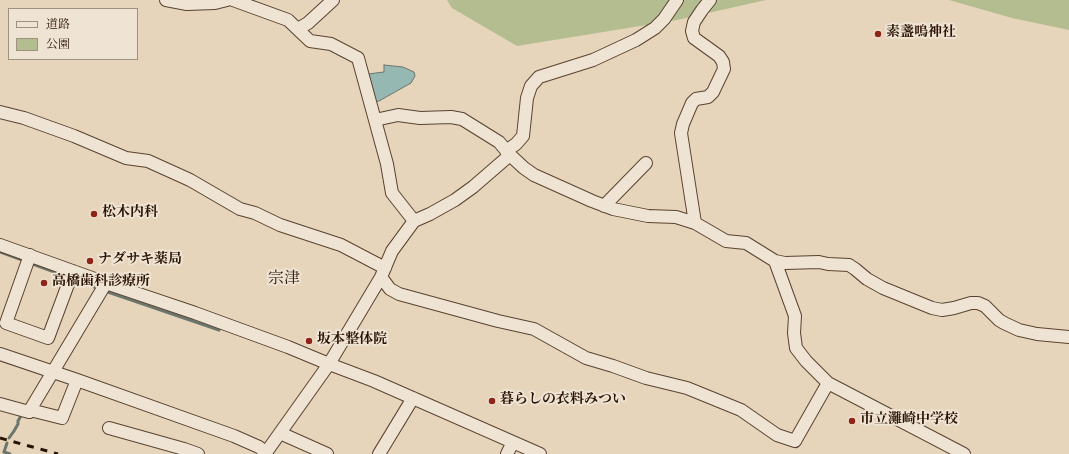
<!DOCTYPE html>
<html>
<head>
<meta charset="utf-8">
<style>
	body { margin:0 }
	#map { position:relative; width:1069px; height:454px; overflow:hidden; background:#e6d4bb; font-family:"Sorts Mill Goudy","Noto Serif JP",serif }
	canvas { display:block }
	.legend { position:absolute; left:8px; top:8px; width:130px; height:52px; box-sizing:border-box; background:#efe3d3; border:1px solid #a0907f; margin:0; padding:5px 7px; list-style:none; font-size:12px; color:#2a1302 }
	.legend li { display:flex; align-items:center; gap:8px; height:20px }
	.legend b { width:20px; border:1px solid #a0907f }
</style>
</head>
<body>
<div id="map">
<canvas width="1069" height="454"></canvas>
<ul class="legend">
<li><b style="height:5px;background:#efe3d3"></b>道路</li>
<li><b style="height:11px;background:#b4bd90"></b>公園</li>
</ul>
</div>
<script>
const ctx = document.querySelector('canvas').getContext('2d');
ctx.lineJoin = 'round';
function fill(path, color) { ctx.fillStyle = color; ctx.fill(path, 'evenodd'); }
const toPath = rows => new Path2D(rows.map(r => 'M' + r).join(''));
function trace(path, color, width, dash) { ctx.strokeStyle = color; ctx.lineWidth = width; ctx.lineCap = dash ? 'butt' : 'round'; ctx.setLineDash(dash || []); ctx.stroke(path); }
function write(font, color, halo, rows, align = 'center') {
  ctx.font = font + ' "Sorts Mill Goudy","Noto Serif JP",serif'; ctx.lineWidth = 4; ctx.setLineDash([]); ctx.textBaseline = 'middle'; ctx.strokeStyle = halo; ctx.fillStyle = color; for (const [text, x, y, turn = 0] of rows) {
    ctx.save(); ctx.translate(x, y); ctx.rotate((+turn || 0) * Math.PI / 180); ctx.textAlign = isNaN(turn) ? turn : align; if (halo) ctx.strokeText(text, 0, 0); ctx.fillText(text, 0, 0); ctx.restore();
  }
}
fill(toPath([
	[447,0,766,0,677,20,517,46,452,8],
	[949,0,1069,0,1069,30,1012,18]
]), '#b4bd90');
const water = toPath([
	[384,65,403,67,414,72,415,76,411,83,379,101,374,102,368,74,384,72,384,65]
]);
fill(water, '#96b8b3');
trace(water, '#6b766c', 1);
trace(toPath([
	[0,252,25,261],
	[30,263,68,277],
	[73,279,100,289],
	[105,291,219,330],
	[9,438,14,431,18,424,18,421,22,414],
	[7,443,4,452,10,454]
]), '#6b766c', 3);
const street = toPath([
	[166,0,187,4,215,3,227,0],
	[233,0,288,20,310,41,331,44,358,58,387,164,392,193,414,221,392,251,381,277,329,364,265,454],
	[298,29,308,23,333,0],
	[0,112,24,118,74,136,126,158,148,161,190,180,240,209,255,213,280,225,341,245,385,268],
	[375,120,398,115,420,118,451,117,462,119,499,142,510,155,524,168,534,175,592,201,613,209,648,216,676,217,695,223,726,241,746,243,775,261,785,263,819,262,828,264,849,265,855,269,867,279,883,288,932,308,942,310,954,308,971,303,978,303,985,306,999,320,1004,323,1019,330,1037,334,1069,337],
	[506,151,516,144,523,136,527,98,531,86,539,77,593,60,636,40,655,28,664,19,677,0],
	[604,206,646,163],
	[414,221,430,214,455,200,473,187,510,155],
	[695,223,681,133,683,124,692,103,696,99,708,97,713,92,724,69,723,62,719,56,694,38,692,31,694,22,702,10,710,0],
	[0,245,106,283,195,313,288,347,329,364,374,381,540,454],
	[30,255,6,323,48,338,73,271],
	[775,261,795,316,794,333,796,348,806,361,828,383,964,454],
	[381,277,390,289,399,294,498,321,534,329,586,358,613,366,646,378,687,388,741,410,777,435,795,441,828,383],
	[0,354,77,380,234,436,259,447,266,453],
	[0,404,29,412,30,410,62,418,77,380],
	[30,410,106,283],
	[109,428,184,449,198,454],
	[280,433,327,454],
	[379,454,413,398],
	[507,454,513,442]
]);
trace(street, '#594330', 14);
trace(street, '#efe3d3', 12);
trace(toPath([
	[0,438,58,454]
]), '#2a1302', 3, [7, 7]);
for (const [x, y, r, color] of [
	[878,34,4,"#8f2418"],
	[94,214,4,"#8f2418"],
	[90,261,4,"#8f2418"],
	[44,283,4,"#8f2418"],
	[309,341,4,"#8f2418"],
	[492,401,4,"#8f2418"],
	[852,421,4,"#8f2418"]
]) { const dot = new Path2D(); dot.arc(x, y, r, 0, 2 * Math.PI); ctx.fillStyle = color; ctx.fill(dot); trace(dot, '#efe3d3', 1.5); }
write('bold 14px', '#2a1302', '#efe3d3', [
	["素盞嗚神社",886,34],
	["松木内科",102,214],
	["ナダサキ薬局",98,261],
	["高橋歯科診療所",52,283],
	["坂本整体院",317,341],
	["暮らしの衣料みつい",500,401],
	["市立灘崎中学校",860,421]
], 'left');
write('16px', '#2a1302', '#efe3d3', [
	["宗津",284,280]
]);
</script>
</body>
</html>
